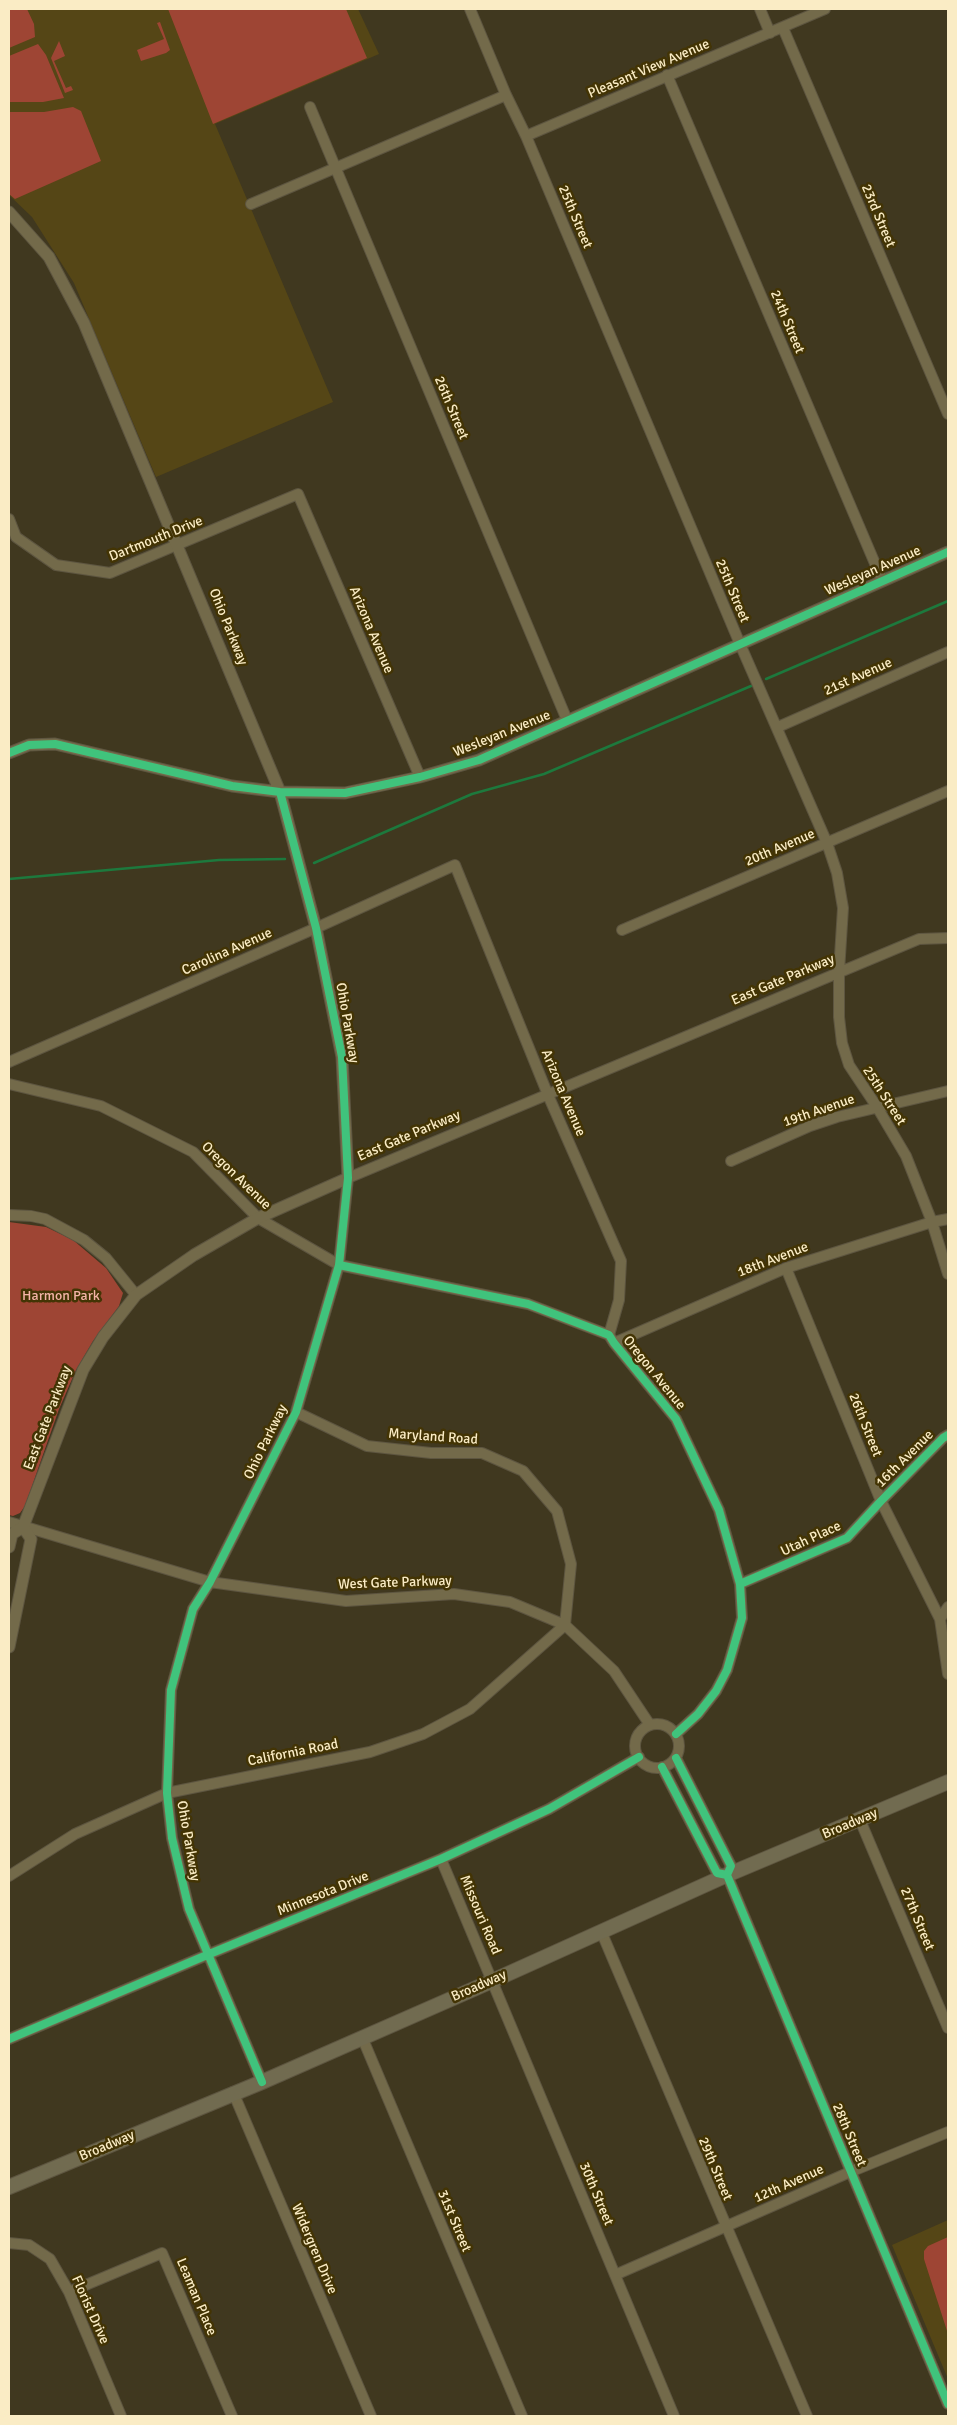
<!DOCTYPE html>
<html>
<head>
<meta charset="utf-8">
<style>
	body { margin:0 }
	#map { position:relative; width:957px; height:2425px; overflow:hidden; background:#40381f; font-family:Signika,sans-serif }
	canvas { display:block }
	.frame { position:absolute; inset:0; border:10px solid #faecc5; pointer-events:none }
</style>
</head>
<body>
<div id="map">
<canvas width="957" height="2425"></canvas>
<div class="frame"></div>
</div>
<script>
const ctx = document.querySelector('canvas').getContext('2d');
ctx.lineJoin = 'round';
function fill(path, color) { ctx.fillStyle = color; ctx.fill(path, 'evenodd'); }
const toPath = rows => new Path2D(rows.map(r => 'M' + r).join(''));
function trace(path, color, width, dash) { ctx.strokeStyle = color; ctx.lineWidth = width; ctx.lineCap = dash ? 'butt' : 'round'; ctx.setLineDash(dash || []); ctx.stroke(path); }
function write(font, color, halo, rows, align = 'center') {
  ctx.font = font + ' Signika,sans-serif'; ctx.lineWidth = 5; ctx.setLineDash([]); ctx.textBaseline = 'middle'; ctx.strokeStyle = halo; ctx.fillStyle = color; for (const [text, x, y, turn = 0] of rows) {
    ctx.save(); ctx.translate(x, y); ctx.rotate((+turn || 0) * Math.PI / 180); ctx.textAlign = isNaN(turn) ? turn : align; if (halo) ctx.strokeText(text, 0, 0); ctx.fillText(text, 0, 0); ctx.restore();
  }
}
fill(toPath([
	[9,9,358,9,379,54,215,124,333,402,156,477,74,283,32,217,9,195],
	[948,2220,948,2379,892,2245]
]), '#554616');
fill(toPath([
	[9,9,27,9,34,24,35,37,9,48],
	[168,9,346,9,367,58,213,124],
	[160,22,170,50,166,53,141,61,137,50,164,39,157,23],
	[59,41,65,56,54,61,66,88,71,86,73,90,65,93,51,58],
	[38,44,46,55,64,98,43,102,9,102,9,56],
	[73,107,81,111,101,161,15,199,9,194,9,112,44,112],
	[9,1222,46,1227,73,1240,106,1268,123,1293,119,1306,93,1341,76,1370,59,1409,25,1506,20,1513,13,1516,9,1515],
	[948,2237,948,2334,924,2259,924,2251,928,2246]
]), '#9e4534');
trace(toPath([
	[766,679,948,601],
	[314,863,472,794,544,774,751,686],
	[9,879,219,860,285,859]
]), '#1d793d', 2.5);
const minor = toPath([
	[470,9,506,95,526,136,740,644,827,843,837,873,843,908,839,972,839,1017,842,1043,849,1065,877,1107,906,1156,932,1222,948,1274],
	[760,9,770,33],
	[783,28,948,414],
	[667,75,882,580],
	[310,107,567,720],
	[526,136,825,9],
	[251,204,506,95],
	[9,519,16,537,56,565,110,573,298,494,420,777],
	[778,727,948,652],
	[622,930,948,791],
	[9,1062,316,928,455,865,548,1095,621,1261,619,1300,609,1335],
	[9,1084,101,1106,193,1152,258,1218,339,1265,528,1304,609,1335,614,1343,676,1419,719,1510,740,1584,742,1618,727,1670,716,1691,698,1714,676,1734],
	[731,1161,810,1126,837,1117,948,1091],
	[9,1215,31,1216,45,1219,84,1240,106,1258,136,1295],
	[786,1268,881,1501,940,1619,948,1674],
	[614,1343,786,1268,932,1222,948,1219],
	[9,1522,210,1582,346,1601,454,1594,510,1602,565,1625,614,1671,650,1725],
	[740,1584,847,1538,881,1501,943,1438,948,1435],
	[940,1619,948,1607],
	'635 1746a22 22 0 1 1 44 0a22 22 0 1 1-44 0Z',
	[676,1758,731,1866,727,1875],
	[662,1767,717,1873,727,1875],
	[860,1820,948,2028],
	[441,1859,674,2416],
	[727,1875,948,2404],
	[9,1876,75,1834,167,1793,370,1752,423,1734,470,1709,565,1625,571,1564,557,1511,523,1471,482,1453,431,1453,367,1446,296,1412],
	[601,1931,807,2416],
	[362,2037,522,2416],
	[9,2039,207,1955,441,1859,549,1809,639,1757],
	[262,2082,189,1909,172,1838,167,1793,171,1690,193,1609,210,1582,296,1412,339,1265,348,1178,919,939,948,938],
	[233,2092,371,2416],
	[9,2243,29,2245,50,2259,69,2292,121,2416],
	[615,2275,850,2172,948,2132],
	[69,2292,162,2253,232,2416]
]);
const tertiary = toPath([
	[9,212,49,257,84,323,280,792,316,928,342,1057,348,1178,258,1218,194,1255,136,1295,103,1337,83,1370,23,1527,12,1534,9,1547],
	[9,753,29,745,55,744,232,786,280,792,345,793,420,777,479,760,948,552],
	[9,1647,31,1539,23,1527]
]);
const secondary = toPath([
	[9,2187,262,2082,492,1981,727,1875,948,1782]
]);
trace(minor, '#5d5540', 12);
trace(tertiary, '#5d5540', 13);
trace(secondary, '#5d5540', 16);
trace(minor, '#736a4a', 10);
trace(tertiary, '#736a4a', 11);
trace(secondary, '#716b50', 14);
trace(toPath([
	[9,753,29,745,55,744,232,786,280,792,345,793,420,777,479,760,948,552],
	[339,1265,528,1304,609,1335,614,1343,676,1419,719,1510,740,1584,742,1618,727,1670,716,1691,698,1714,676,1734],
	[740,1584,847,1538,881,1501,943,1438,948,1435],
	[676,1758,731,1866,727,1875],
	[662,1767,717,1873,727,1875],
	[727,1875,948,2404],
	[9,2039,207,1955,441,1859,549,1809,639,1757],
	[262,2082,189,1909,172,1838,167,1793,171,1690,193,1609,210,1582,296,1412,339,1265,348,1178,342,1057,316,928,280,792]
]), '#40c37c', 8);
write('14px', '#faecc5', '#433404', [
	["Pleasant View Avenue",649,69,-23],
	["23rd Street",878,216,67],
	["25th Street",575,217,67],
	["24th Street",787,322,67],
	["26th Street",451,408,67],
	["Dartmouth Drive",156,539,-22],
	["Wesleyan Avenue",873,571,-24],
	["25th Street",732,591,67],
	["Ohio Parkway",228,627,68],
	["Arizona Avenue",371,630,67],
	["21st Avenue",858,677,-24],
	["Wesleyan Avenue",502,734,-22],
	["20th Avenue",780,848,-23],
	["Carolina Avenue",227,952,-24],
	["East Gate Parkway",783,980,-23],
	["Ohio Parkway",347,1023,80],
	["Arizona Avenue",563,1093,67],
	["25th Street",884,1096,57],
	["19th Avenue",819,1111,-19],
	["East Gate Parkway",409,1136,-23],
	["Oregon Avenue",236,1176,44],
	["18th Avenue",773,1260,-21],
	["Oregon Avenue",654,1373,51],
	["East Gate Parkway",48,1418,-69],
	["26th Street",865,1425,68],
	["Maryland Road",433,1437,4],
	["Ohio Parkway",266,1442,-64],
	["16th Avenue",905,1459,-45],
	["Utah Place",811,1539,-25],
	["West Gate Parkway",395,1583,-2],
	["California Road",293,1753,-11],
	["Broadway",850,1824,-23],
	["Ohio Parkway",188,1841,80],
	["Minnesota Drive",323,1894,-22],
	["Missouri Road",480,1915,67],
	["27th Street",917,1919,67],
	["Broadway",479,1986,-24],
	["28th Street",849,2135,67],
	["Broadway",107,2146,-23],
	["29th Street",715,2169,67],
	["12th Avenue",789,2184,-24],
	["30th Street",596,2194,67],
	["31st Street",454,2221,67],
	["Widergren Drive",314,2249,67],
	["Leaman Place",196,2297,67],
	["Florist Drive",90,2310,66]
]);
write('14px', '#f5b4a8', '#433404', [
	["Harmon Park",61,1296]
]);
</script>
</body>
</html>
